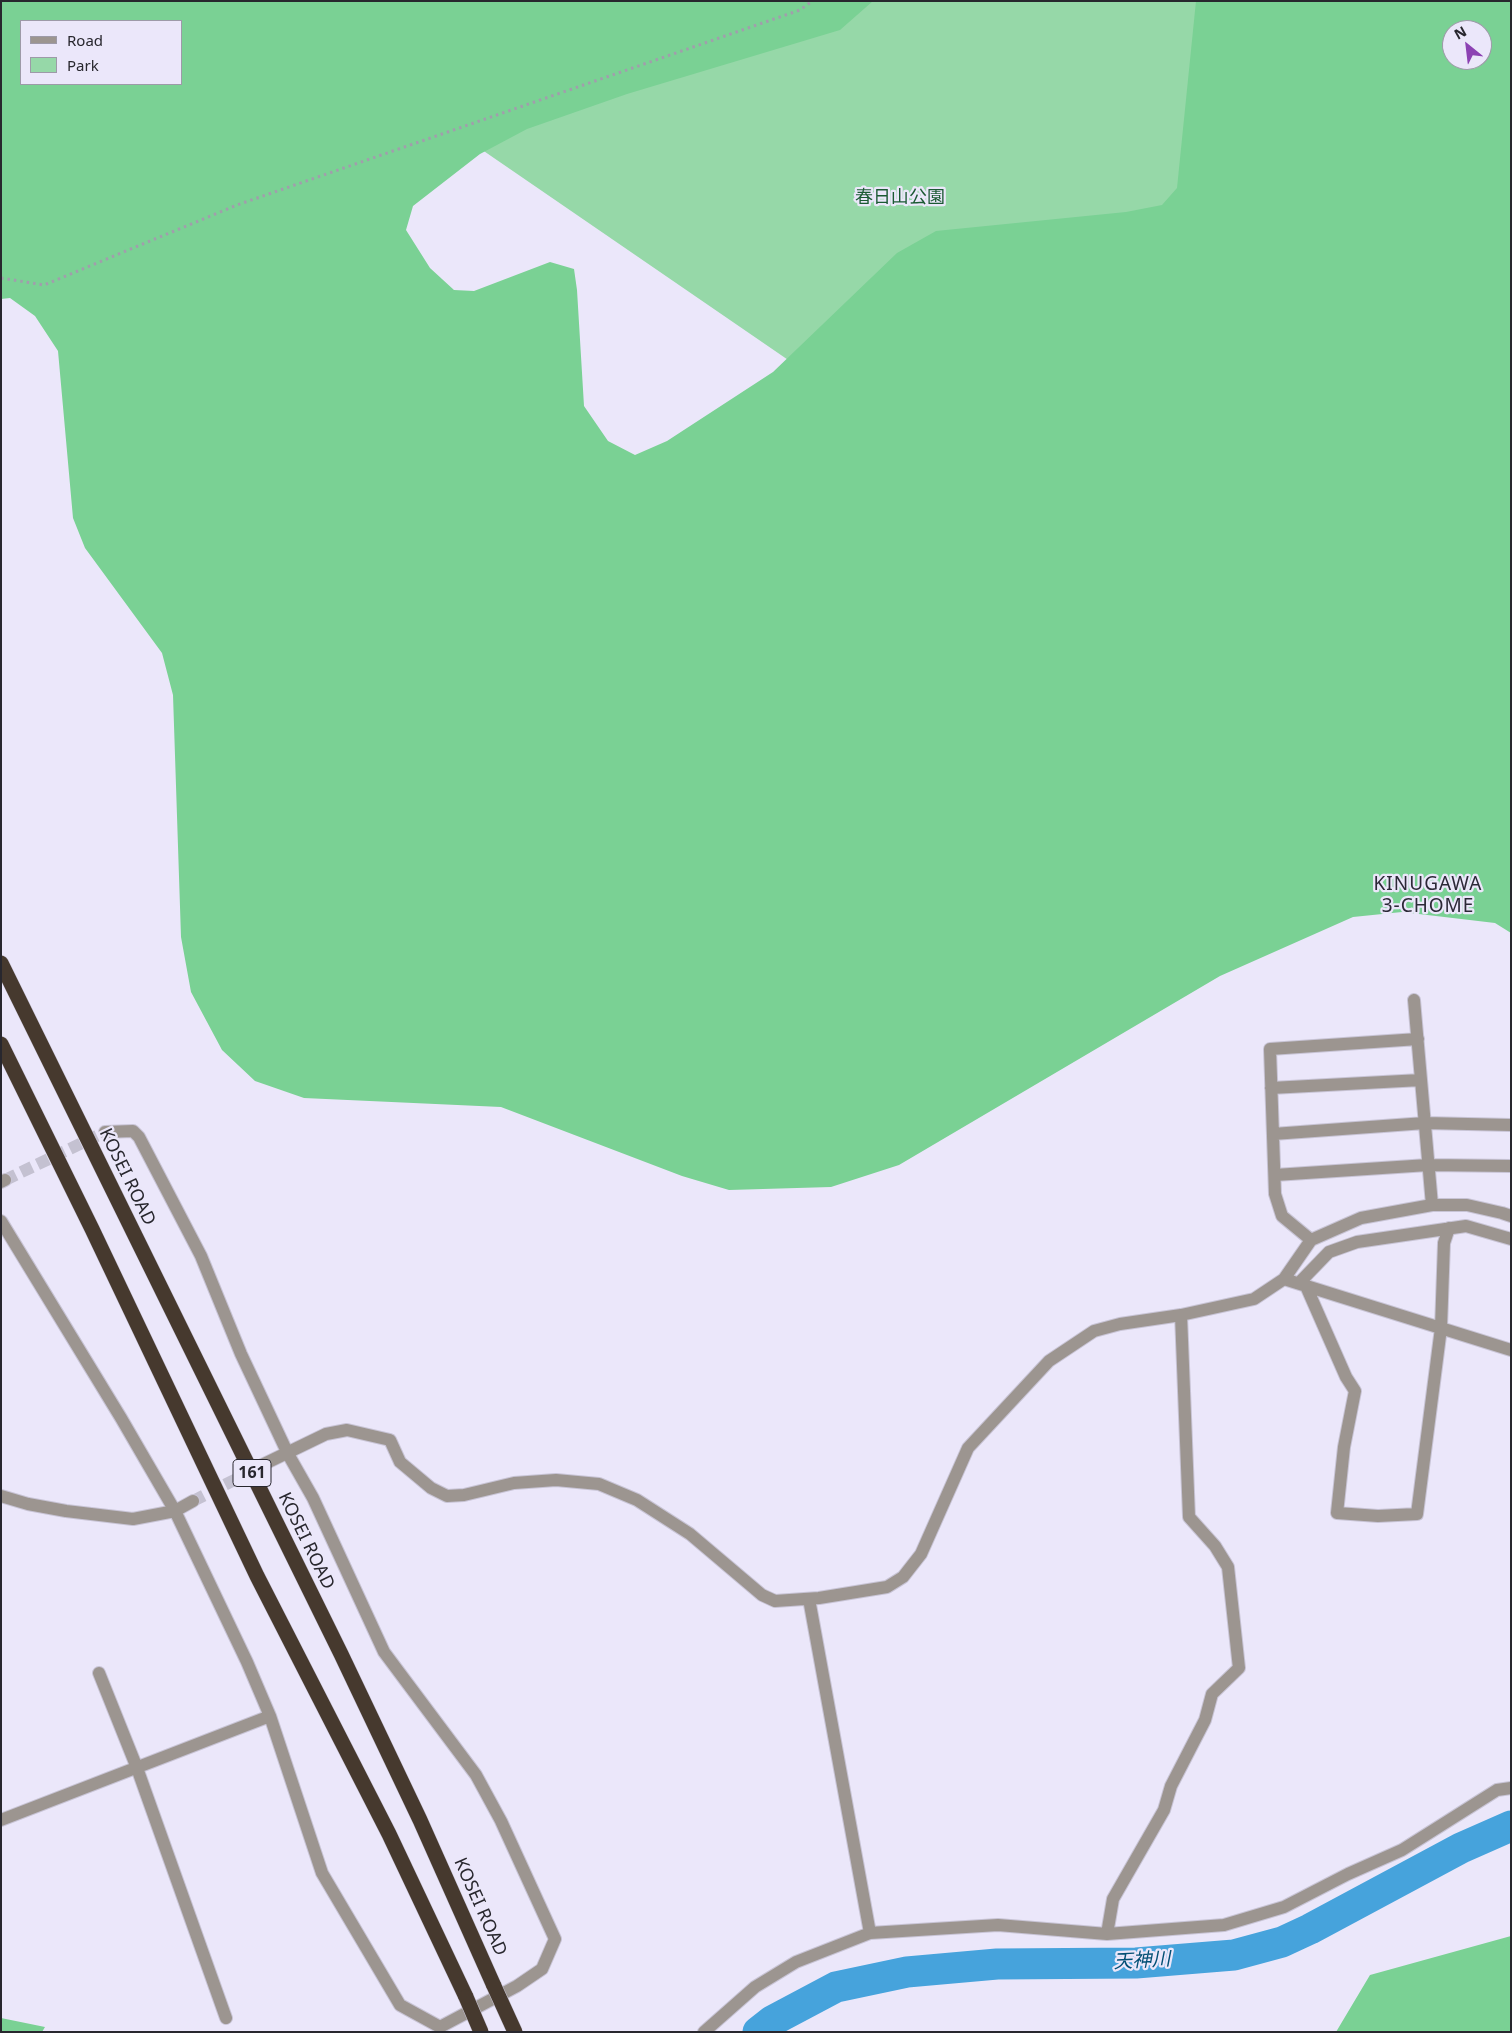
<!DOCTYPE html>
<html>
<head>
<meta charset="utf-8">
<style>
	body { margin:0 }
	#map { position:relative; width:1512px; height:2033px; overflow:hidden; background:#ebe7fa; font-family:"Noto Sans",sans-serif }
	canvas { display:block }
	.frame { position:absolute; inset:0; border:2px solid #28272e; pointer-events:none }
	.legend { position:absolute; left:20px; top:20px; width:162px; height:65px; box-sizing:border-box; background:#ebe7fa; border:1px solid #9d9aa8; margin:0; padding:6px 9px; list-style:none; font-size:15px; color:#28272e }
	.legend li { display:flex; align-items:center; gap:10px; height:25px }
	.legend b { width:25px; border:1px solid #9d9aa8 }
	.north { position:absolute; left:1442px; top:20px; width:50px; height:50px; box-sizing:border-box; background:#ebe7fa; border:1px solid #9d9aa8; border-radius:50%; rotate:331deg; font-size:14px; font-weight:700; line-height:20px; text-align:center; color:#28272e }
	.north::after { content:''; display:block; margin:auto; width:18px; height:22px; background:#8c42b3; clip-path:polygon(50% 0,100% 100%,50% 72%,0 100%) }
</style>
</head>
<body>
<div id="map">
<canvas width="1512" height="2033"></canvas>
<div class="frame"></div>
<ul class="legend">
<li><b style="height:6px;background:#9c9590"></b>Road</li>
<li><b style="height:14px;background:#96d8a8"></b>Park</li>
</ul>
<div class="north">N</div>
</div>
<script>
const ctx = document.querySelector('canvas').getContext('2d');
ctx.lineJoin = 'round';
function fill(path, color) { ctx.fillStyle = color; ctx.fill(path, 'evenodd'); }
const toPath = rows => new Path2D(rows.map(r => 'M' + r).join(''));
function trace(path, color, width, dash) { ctx.strokeStyle = color; ctx.lineWidth = width; ctx.lineCap = dash ? 'butt' : 'round'; ctx.setLineDash(dash || []); ctx.stroke(path); }
function write(font, color, halo, rows, align = 'center') {
  ctx.font = font + ' "Noto Sans","Noto Sans JP",sans-serif'; ctx.lineWidth = 4.5; ctx.setLineDash([]); ctx.textBaseline = 'middle'; ctx.strokeStyle = halo; ctx.fillStyle = color; for (const [text, x, y, turn = 0] of rows) {
    ctx.save(); ctx.translate(x, y); ctx.rotate((+turn || 0) * Math.PI / 180); ctx.textAlign = isNaN(turn) ? turn : align; if (halo) ctx.strokeText(text, 0, 0); ctx.fillText(text, 0, 0); ctx.restore();
  }
}
fill(toPath([
	[180,1,1306,1,1255,252,880,423,424,110]
]), '#96d8a8');
fill(toPath([
	[1,1,873,1,840,30,627,94,527,129,480,154,413,206,406,230,430,268,454,290,474,291,550,262,574,269,577,290,584,406,608,441,635,455,667,441,773,372,897,253,936,231,1126,212,1162,205,1177,188,1196,1,1511,1,1511,933,1495,923,1402,912,1353,917,1220,976,899,1165,831,1187,729,1190,682,1176,501,1107,304,1098,255,1081,222,1050,191,992,181,937,173,695,162,653,85,548,73,518,58,351,35,316,10,298,1,299],
	[21,21,181,21,181,84,21,84],
	[1452,30,1482,30,1482,60,1452,60],
	[1511,1936,1511,2032,1336,2032,1370,1975],
	[1,2018,45,2027,42,2032,1,2032]
]), '#7ad194');
trace(toPath([
	[758,2032,772,2021,836,1987,907,1972,997,1964,1136,1963,1234,1955,1282,1942,1310,1929,1461,1848,1511,1826]
]), '#46a3dc', 31);
trace(toPath([
	[5,1180,105,1132],
	[193,1501,258,1468]
]), '#c4c1d1', 12, [12, 6]);
const minor = toPath([
	[1414,1000,1432,1205],
	[1271,1088,1421,1080],
	[105,1132,133,1131,139,1137,201,1256,241,1354,288,1454,313,1498,384,1652,476,1775,501,1821,555,1939,542,1969,517,1986,440,2027],
	[1273,1134,1425,1123,1511,1125],
	[1275,1175,1428,1165,1511,1166],
	[1,1182,5,1180],
	[1,1221,121,1418,175,1511,247,1662,270,1716,322,1873,400,2005,440,2027],
	[1311,1240,1282,1216,1275,1194,1270,1049,1418,1039],
	[1284,1279,1511,1350],
	[1299,1283,1329,1252,1357,1242,1466,1226,1511,1239],
	[1306,1286,1346,1377,1355,1391,1344,1447,1337,1513,1378,1516,1417,1514,1441,1328,1444,1243,1449,1228],
	[262,1465,326,1434,347,1430,390,1440,400,1462,431,1488,447,1496,464,1495,514,1483,556,1480,599,1484,637,1500,690,1534,762,1595,775,1601,819,1598,887,1587,903,1577,921,1554,968,1448,1049,1361,1094,1331,1120,1324,1181,1315,1254,1299,1284,1279,1311,1240,1361,1218,1432,1205,1467,1205,1502,1213,1511,1216],
	[1,1496,28,1504,66,1511,133,1519,175,1511,193,1501],
	[809,1599,870,1933],
	[99,1673,137,1768,226,2018],
	[1,1820,270,1716],
	[1107,1934,1113,1899,1164,1810,1171,1786,1205,1720,1212,1694,1239,1668,1228,1567,1215,1546,1189,1517,1181,1315],
	[704,2032,755,1987,796,1962,870,1933,998,1925,1107,1934,1224,1925,1284,1907,1348,1874,1402,1850,1497,1790,1511,1788]
]);
const highway = toPath([
	[1,963,341,1654,420,1820,494,1986],
	[1,1044,92,1229,257,1576,389,1834,466,1997]
]);
trace(minor, '#c8c4d5', 14);
trace(highway, '#c8c4d5', 16);
trace(toPath([
	[1,278,44,285,237,205,800,10,812,1]
]), '#a19eac', 3, [2.5, 4]);
trace(minor, '#9c9590', 12);
trace(highway, '#46392e', 15);
const highwayBridge = toPath([
	[494,1986,515,2032],
	[466,1997,481,2032]
]);
trace(highwayBridge, '#c8c4d5', 16, []);
trace(highwayBridge, '#46392e', 15);
for (const [x, y, w] of [
	[252,1473,38]
]) { const box = new Path2D(); box.roundRect(x - w / 2, y - 13.5, w, 27, 4); ctx.fillStyle = '#ebe7fa'; ctx.fill(box); trace(box, '#28272e', 1); }
write('bold 16px', '#28272e', null, [
	["161",252,1473]
]);
write('18px', '#1b5a33', '#ebe7fa', [
	["春日山公園",900,198]
]);
write('18px', '#28272e', '#ebe7fa', [
	["KOSEI ROAD",127,1177,64],
	["KOSEI ROAD",306,1541,64],
	["KOSEI ROAD",480,1907,66]
]);
ctx.letterSpacing = '1px';
write('19px', '#2c2937', '#ebe7fa', [
	["KINUGAWA",1428,885],
	["3-CHOME",1428,907]
]);
ctx.letterSpacing = '0px';
write('italic 19px', '#024f75', '#ebe7fa', [
	["天神川",1142,1961,-3]
]);
</script>
</body>
</html>
